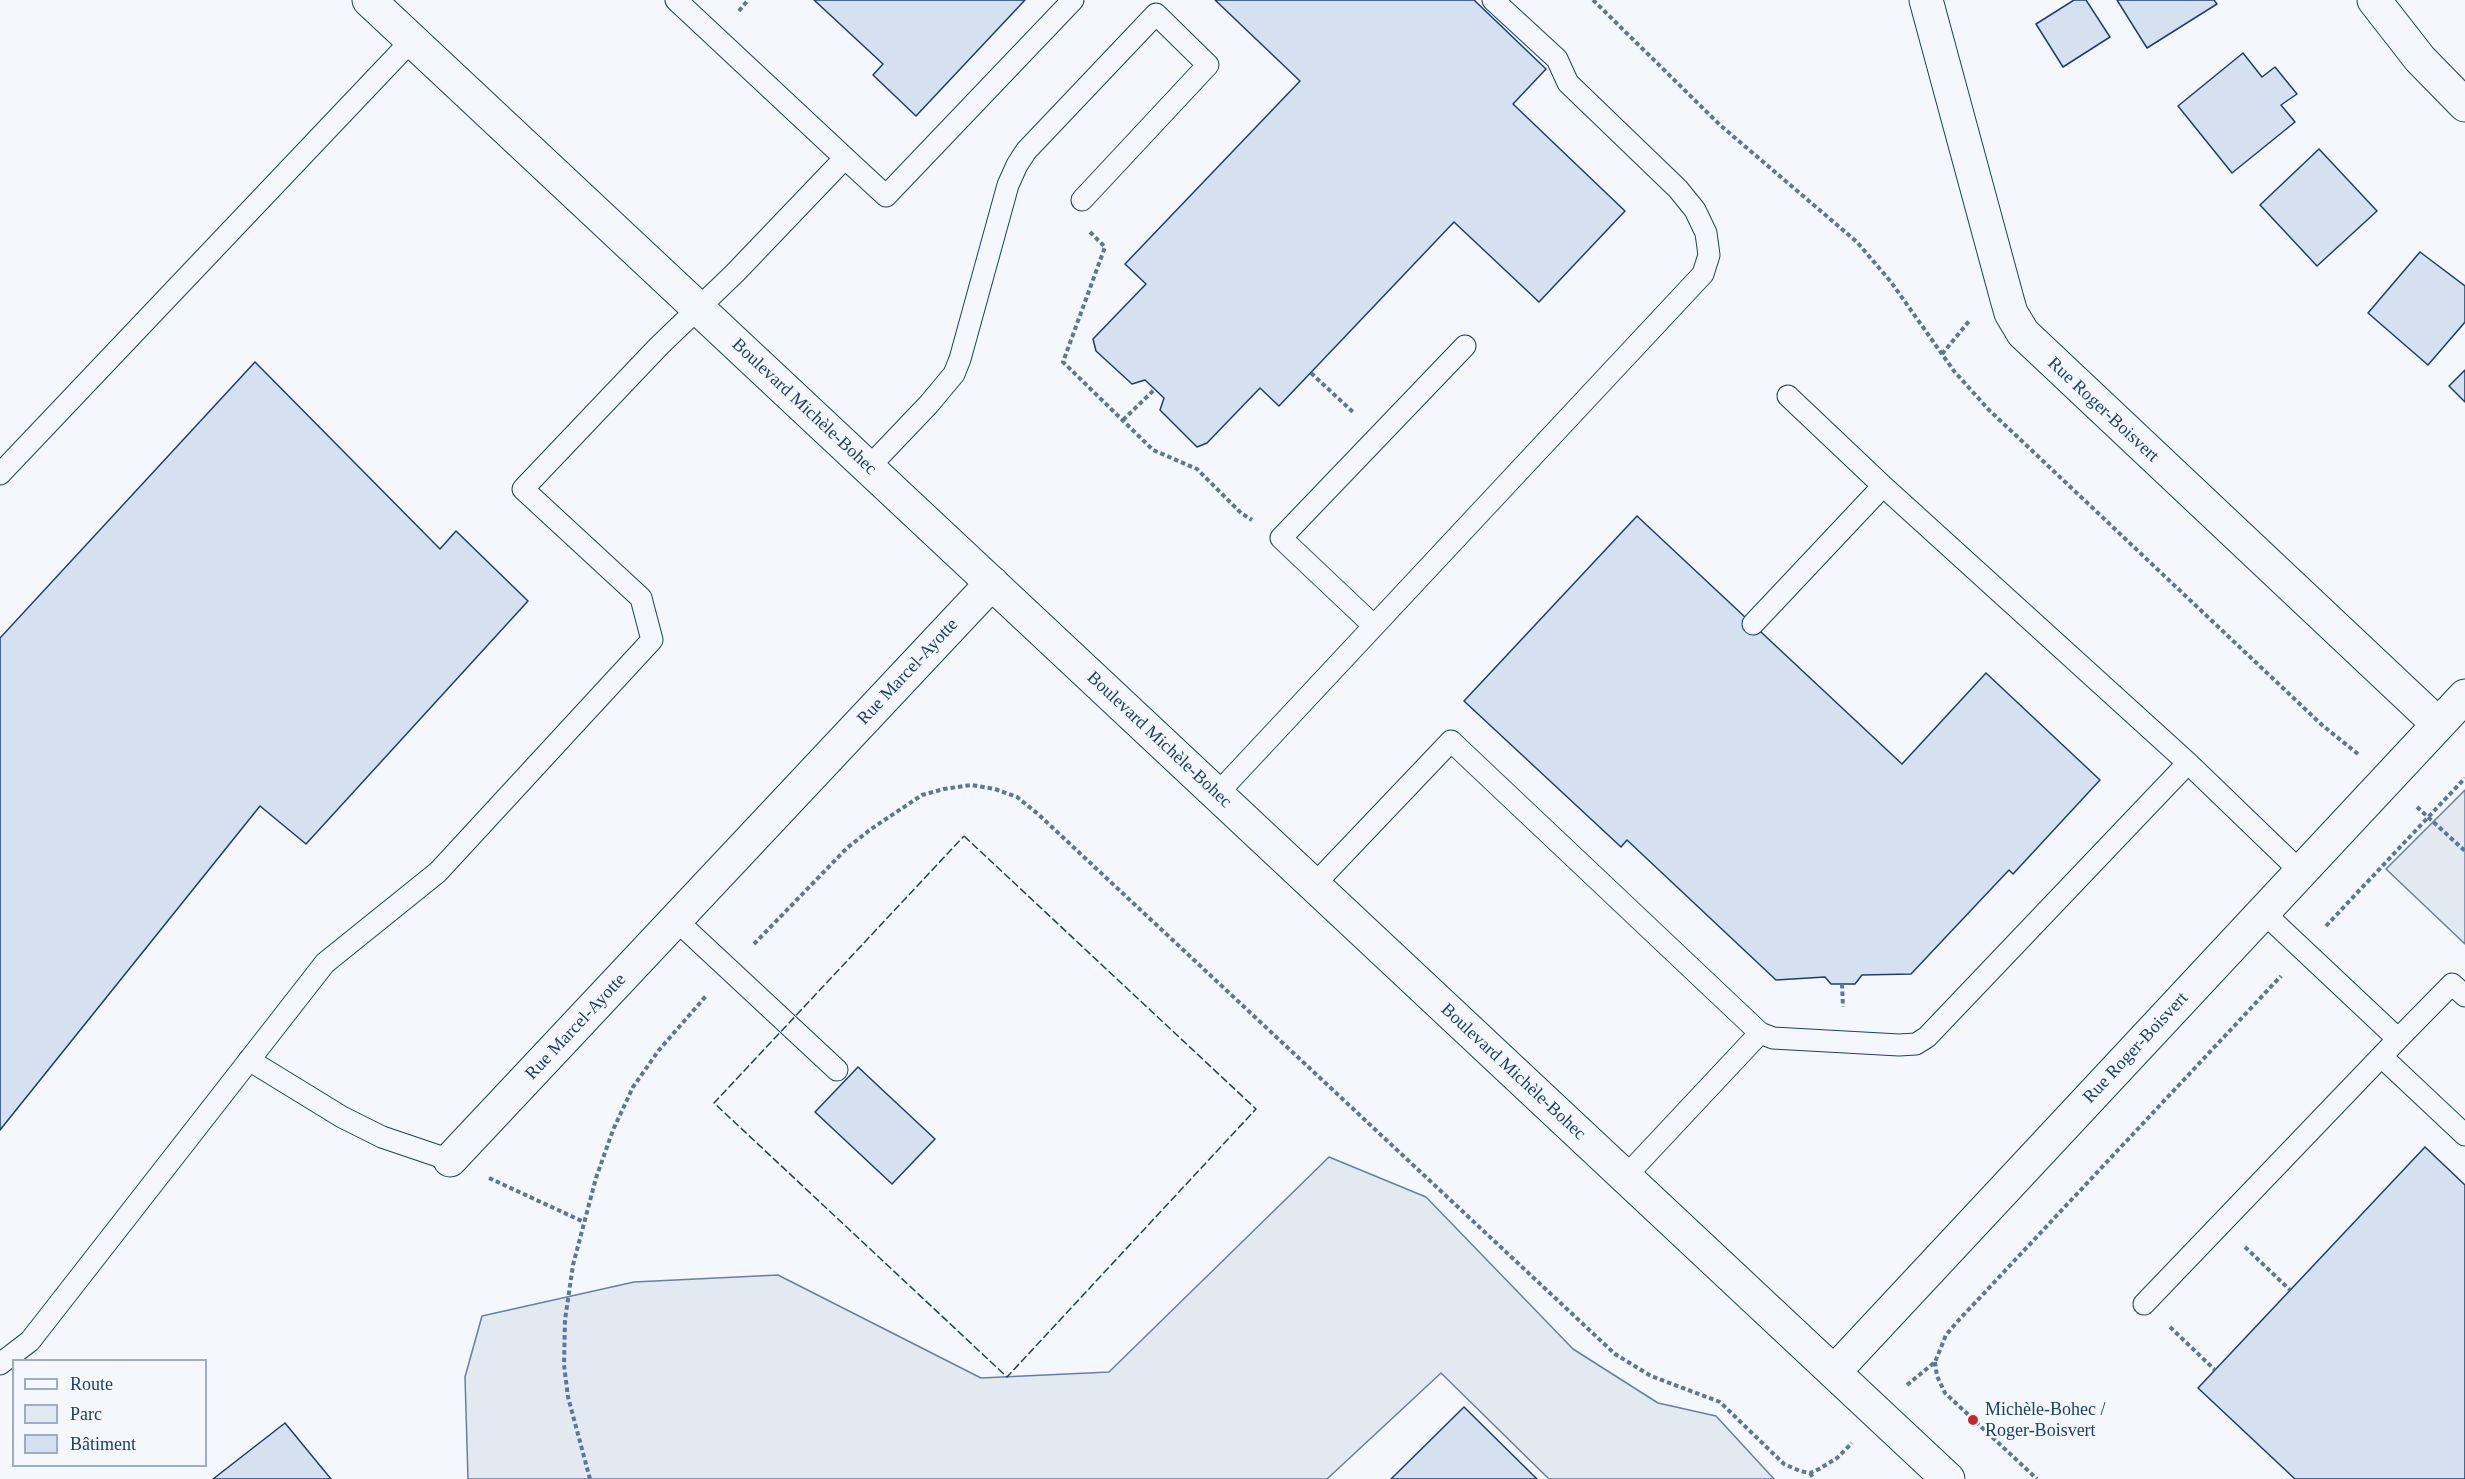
<!DOCTYPE html>
<html>
<head>
<meta charset="utf-8">
<style>
	body { margin:0 }
	#map { position:relative; width:2465px; height:1479px; overflow:hidden; background:#f4f7fb; font-family:Georgia,serif }
	canvas { display:block }
	.legend { position:absolute; left:12px; top:1359px; width:195px; height:108px; box-sizing:border-box; background:#f4f7fb; border:2px solid #9eadc5; margin:0; padding:8px 10px; list-style:none; font-size:18px; color:#1d3f73 }
	.legend li { display:flex; align-items:center; gap:12px; height:30px }
	.legend b { width:30px; border:2px solid #9eadc5 }
</style>
</head>
<body>
<div id="map">
<canvas width="2465" height="1479"></canvas>
<ul class="legend">
<li><b style="height:8px;background:#f4f7fb"></b>Route</li>
<li><b style="height:16px;background:#e3e9f0"></b>Parc</li>
<li><b style="height:16px;background:#d5e0f0"></b>Bâtiment</li>
</ul>
</div>
<script>
const ctx = document.querySelector('canvas').getContext('2d');
ctx.lineJoin = 'round';
function fill(path, color) { ctx.fillStyle = color; ctx.fill(path, 'evenodd'); }
const toPath = rows => new Path2D(rows.map(r => 'M' + r).join(''));
function trace(path, color, width, dash) { ctx.strokeStyle = color; ctx.lineWidth = width; ctx.lineCap = dash ? 'butt' : 'round'; ctx.setLineDash(dash || []); ctx.stroke(path); }
function write(font, color, halo, rows, align = 'center') {
  ctx.font = font + ' Georgia,serif'; ctx.lineWidth = 4.5; ctx.setLineDash([]); ctx.textBaseline = 'middle'; ctx.strokeStyle = halo; ctx.fillStyle = color; for (const [text, x, y, turn = 0] of rows) {
    ctx.save(); ctx.translate(x, y); ctx.rotate((+turn || 0) * Math.PI / 180); ctx.textAlign = isNaN(turn) ? turn : align; if (halo) ctx.strokeText(text, 0, 0); ctx.fillText(text, 0, 0); ctx.restore();
  }
}
const green = toPath([
	[2465,790,2465,944,2386,869,2465,790],
	[1329,1157,1426,1197,1573,1349,1658,1403,1716,1416,1774,1479,1549,1479,1441,1373,1327,1479,468,1479,465,1377,482,1316,634,1282,778,1275,981,1378,1109,1372,1329,1157]
]);
fill(green, '#e3e9f0');
trace(green, '#687fa3', 1.5);
const building = toPath([
	[814,0,1025,0,916,116,873,75,883,64,814,0],
	[1215,0,1474,0,1546,69,1513,104,1625,211,1539,302,1454,222,1279,406,1260,388,1207,443,1197,447,1160,410,1164,398,1145,380,1132,384,1096,351,1093,339,1146,284,1125,264,1300,81,1215,0],
	[2074,0,2086,0,2110,37,2063,67,2036,24,2074,0],
	[2117,0,2214,0,2217,4,2147,48,2117,0],
	[2243,53,2262,77,2275,67,2297,94,2281,105,2295,122,2232,173,2178,106,2243,53],
	[2319,149,2377,211,2317,266,2260,205,2319,149],
	[2420,252,2465,286,2465,322,2428,365,2368,313,2420,252],
	[255,362,440,549,456,531,528,601,306,844,260,806,0,1130,0,638,255,362],
	[2465,370,2465,402,2449,386,2465,370],
	[1637,516,1902,764,1986,673,2100,780,2013,874,2009,870,1911,974,1862,975,1855,984,1831,984,1825,977,1776,980,1627,840,1621,847,1464,701,1637,516],
	[858,1067,935,1139,892,1184,815,1112,858,1067],
	[2425,1147,2465,1185,2465,1479,2295,1479,2198,1388,2425,1147],
	[1464,1407,1537,1479,1391,1479,1464,1407],
	[285,1423,331,1479,213,1479,285,1423]
]);
fill(building, '#d5e0f0');
trace(building, '#1d3f73', 1.5);
const lane = toPath([
	[845,158,886,196,1073,0],
	[1788,396,1883,486,2188,763],
	[868,468,929,404,954,374,960,359,1008,185,1017,165,1026,151,1156,14,1208,65,1082,200],
	[0,474,412,40],
	[1753,624,1883,486],
	[1374,626,1281,538,1465,346],
	[1217,794,1703,274,1709,255,1706,233,1695,210,1678,189,1568,83,1557,59,1493,0],
	[1313,886,1451,741,1760,1033,1773,1038,1899,1045,1916,1044,1927,1037,2188,763,2301,872],
	[676,920,837,1070],
	[2398,1039,2452,984,2465,996],
	[2382,1057,2465,1135],
	[249,1060,342,1117,382,1137,450,1160],
	[1625,1177,1760,1033],
	[2144,1304,2398,1039,2263,912],
	[0,1364,30,1341,325,963,438,872,652,640,641,598,523,489,659,346,735,273,845,158,676,0]
]);
const street = toPath([
	[1926,0,2007,299,2011,313,2023,333,2438,724],
	[2374,0,2420,59,2465,105],
	[450,1160,992,583],
	[1834,1372,2465,696]
]);
const secondary = toPath([
	[369,0,1948,1479]
]);
trace(lane, '#1d3f73', 23);
trace(street, '#1d3f73', 35);
trace(secondary, '#1d3f73', 35);
trace(toPath([
	[1593,0,1720,125,1857,242,1891,282,1954,371,1988,409,2322,725,2358,754],
	[739,11,748,0],
	[1090,232,1105,247,1063,362,1153,450,1197,469,1241,513,1252,520],
	[1942,354,1970,320],
	[1311,373,1354,413],
	[1123,420,1155,389],
	[2417,807,2465,851],
	[2326,926,2465,778],
	[754,944,847,848,871,829,922,795,944,789,971,785,995,789,1017,797,1038,814,1615,1354,1651,1376,1720,1402,1784,1464,1800,1471,1810,1473,1819,1469,1837,1458,1852,1443],
	[1842,984,1843,1007],
	[489,1178,584,1222],
	[2245,1247,2290,1290],
	[2170,1327,2215,1370],
	[1935,1362,1937,1376,1945,1393,2037,1479],
	[1907,1385,1935,1362,1946,1335,1957,1322,2281,976],
	[1810,1473,1814,1479],
	[590,1479,568,1397,564,1365,565,1320,573,1265,596,1178,613,1130,633,1087,659,1050,706,996]
]), '#5e769c', 4, [4.5, 3]);
trace(lane, '#f4f7fb', 21);
trace(street, '#f4f7fb', 33);
trace(secondary, '#f4f7fb', 33);
trace(toPath([
	[964,836,1256,1109,1007,1377,714,1103,964,836]
]), '#1d3f73', 1.5, [8, 3]);
for (const [x, y, r, color] of [
	[1973,1420,6,"#c62828"]
]) { const dot = new Path2D(); dot.arc(x, y, r, 0, 2 * Math.PI); ctx.fillStyle = color; ctx.fill(dot); trace(dot, '#f4f7fb', 2); }
write('18px', '#1d3f73', '#f4f7fb', [
	["Boulevard Michèle-Bohec",804,407,43],
	["Rue Roger-Boisvert",2103,410,43],
	["Rue Marcel-Ayotte",908,672,-47],
	["Boulevard Michèle-Bohec",1159,740,43],
	["Rue Marcel-Ayotte",576,1027,-47],
	["Rue Roger-Boisvert",2136,1048,-47],
	["Boulevard Michèle-Bohec",1513,1072,43]
]);
write('18px', '#1d3f73', '#f4f7fb', [
	["Michèle-Bohec /",1985,1410],
	["Roger-Boisvert",1985,1431]
], 'left');
</script>
</body>
</html>
